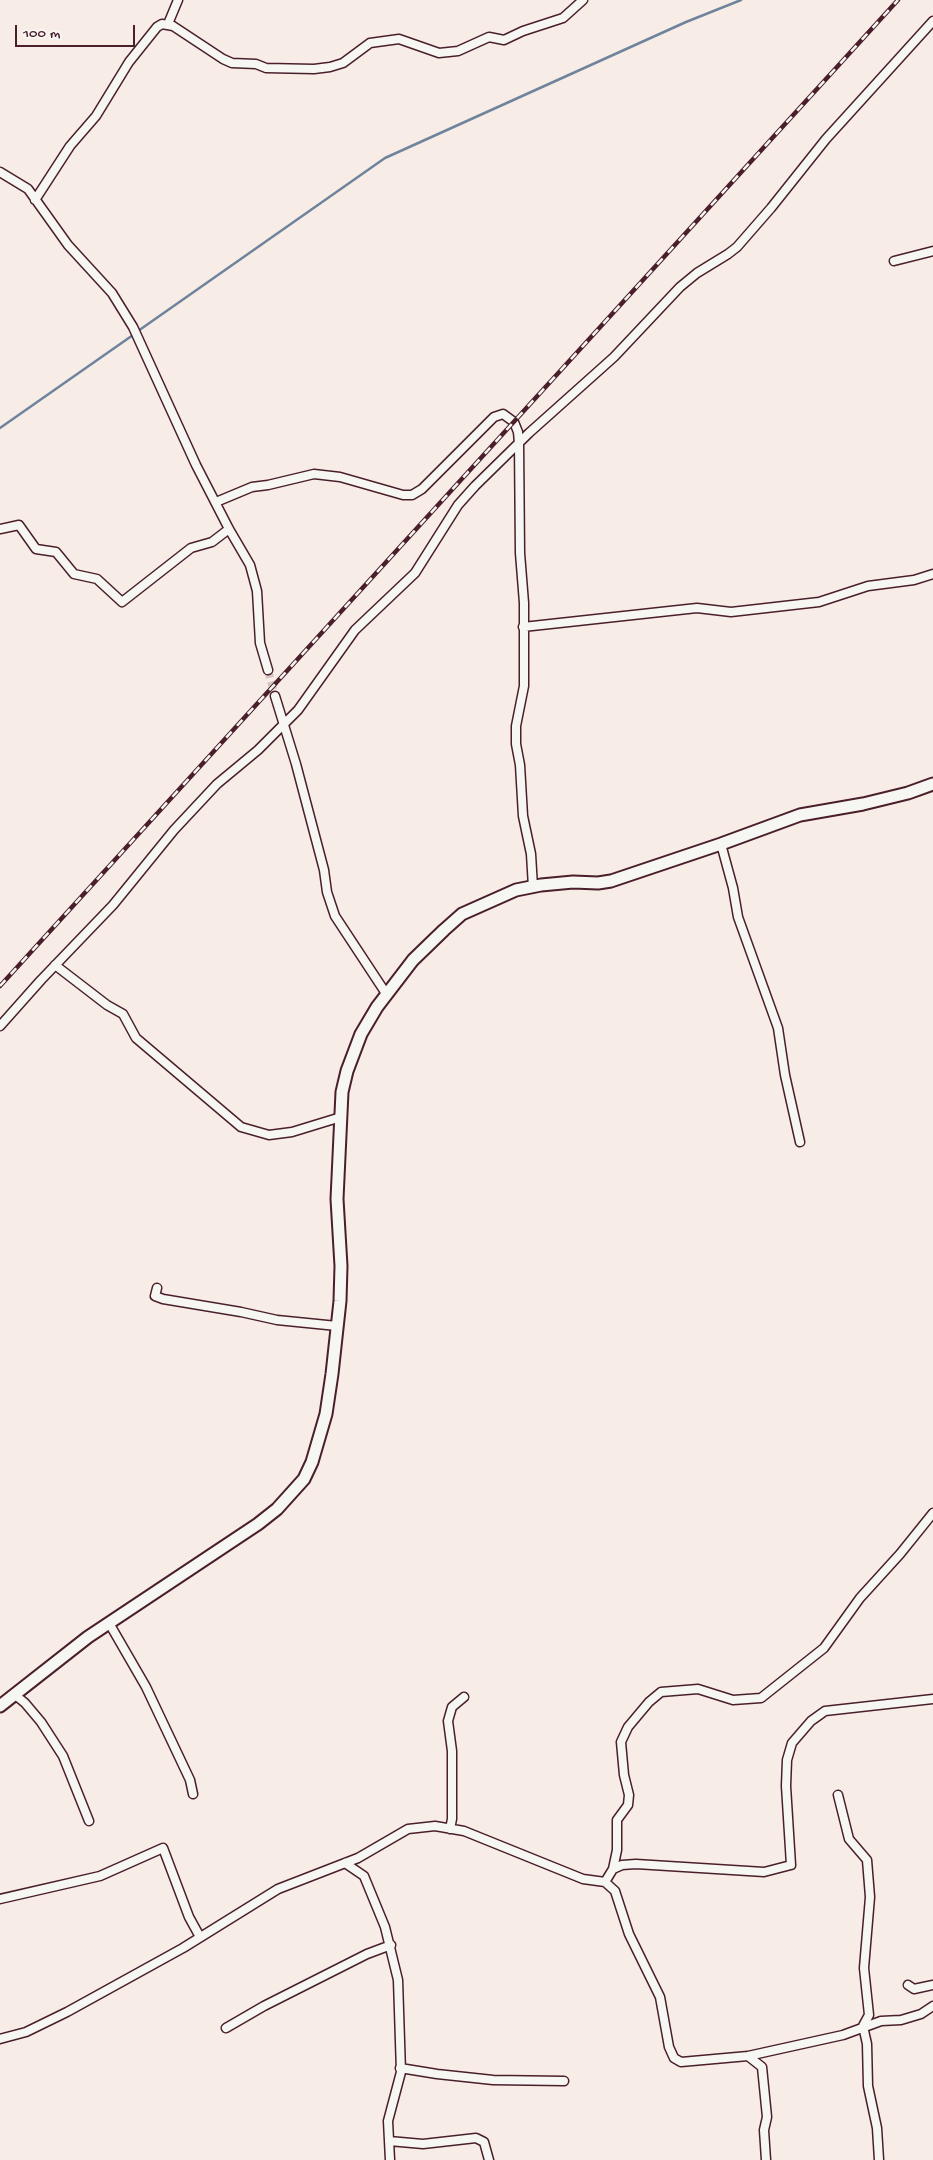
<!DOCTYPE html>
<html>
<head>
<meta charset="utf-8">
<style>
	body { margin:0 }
	#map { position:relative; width:933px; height:2160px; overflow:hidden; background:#f7ece6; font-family:"Gochi Hand",sans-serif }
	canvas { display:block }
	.scale { position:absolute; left:15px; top:25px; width:120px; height:22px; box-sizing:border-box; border:2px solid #4a1f2b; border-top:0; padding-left:6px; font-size:15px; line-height:18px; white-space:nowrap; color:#4a1f2b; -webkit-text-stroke:4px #f6f6f2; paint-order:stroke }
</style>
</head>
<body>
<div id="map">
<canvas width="933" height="2160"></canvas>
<div class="scale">100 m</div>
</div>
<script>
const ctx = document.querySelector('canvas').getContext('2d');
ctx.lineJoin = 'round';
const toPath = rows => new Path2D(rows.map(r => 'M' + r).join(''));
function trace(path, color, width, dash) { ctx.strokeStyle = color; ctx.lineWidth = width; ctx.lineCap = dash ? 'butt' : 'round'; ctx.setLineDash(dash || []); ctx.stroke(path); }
trace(toPath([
	[138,331,385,158,686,22,741,0],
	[0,428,133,335]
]), '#6f849c', 2.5);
trace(toPath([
	[268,670,275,696]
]), '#d4c3c1', 8, [8, 4]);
const street = toPath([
	[168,24,178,0],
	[0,172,28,189,68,245,112,293,133,327,196,465,229,529,250,565,257,591,260,643,268,670],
	[35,200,70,146,96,116,129,62,157,27,162,24,173,26,223,59,232,63,256,64,266,68,314,69,330,67,343,63,370,43,399,39,439,53,458,51,489,37,504,40,523,31,563,18,583,0],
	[894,261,933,251],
	[216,502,252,487,268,485,314,474,340,477,403,495,412,495,422,489,494,417,503,414,514,422,518,432,519,443,520,553,524,603,524,686,516,726,516,744,520,765,523,816,531,854,533,887],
	[0,529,19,525,36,549,56,552,74,574,97,579,122,602,191,548,212,542,229,529],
	[523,627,697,608,731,612,819,602,868,586,914,580,933,574],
	[275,696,296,764,324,870,327,892,335,916,387,995],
	[721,844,733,888,738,917,778,1028,785,1075,800,1142],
	[55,965,107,1005,123,1014,136,1038,241,1127,269,1135,292,1132,341,1117],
	[0,1026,41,980,113,905,174,830,217,784,258,750,298,710,355,630,415,573,458,505,475,486,529,433,614,357,680,287,697,273,728,254,737,247,771,208,826,139,933,21],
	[157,1288,155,1296,163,1299,241,1312,277,1320,337,1326],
	[109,1623,146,1687,190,1780,193,1794],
	[14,1694,25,1703,41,1722,63,1756,89,1821],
	[838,1795,849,1839,867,1860,870,1897,864,1968,869,2015,863,2026,867,2044,868,2086,877,2128,879,2160],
	[450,1829,452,1819,452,1751,448,1721,452,1707,464,1697],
	[345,1863,364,1876,385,1927,398,1980,401,2072,388,2121,390,2160],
	[613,1869,617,1850,617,1820,628,1805,629,1795,624,1775,621,1742,628,1727,649,1702,661,1692,698,1689,733,1700,761,1698,824,1648,860,1598,900,1554,933,1513],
	[605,1882,613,1869,622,1865,636,1864,764,1872,791,1865,786,1786,787,1760,792,1743,811,1721,825,1711,933,1699],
	[0,1899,100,1876,163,1848,189,1917,200,1937],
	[908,1985,914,1989,933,1985],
	[226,2028,264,2006,367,1954,391,1945],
	[0,2039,26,2032,67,2012,183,1948,278,1889,358,1858,408,1829,435,1826,464,1831,583,1879,605,1882,615,1891,629,1934,660,1997,669,2047,674,2058,681,2062,748,2056,762,2067,767,2117,764,2130,766,2160],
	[748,2056,843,2035,881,2021,901,2020,921,2014,933,2006],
	[400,2068,437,2074,493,2080,564,2081],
	[389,2141,423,2144,476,2138,484,2142,489,2160]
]);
const secondary = toPath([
	[0,1706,88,1637,258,1524,277,1509,304,1479,312,1462,326,1414,332,1374,340,1301,341,1266,337,1199,342,1092,347,1071,361,1034,377,1007,413,960,444,930,462,914,516,890,541,885,573,882,598,883,611,881,721,844,800,815,863,804,908,793,933,784]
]);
trace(street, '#4a1f2b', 11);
trace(secondary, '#4a1f2b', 15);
trace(street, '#f6f6f2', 8);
trace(secondary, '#f6f6f2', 11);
const rail = toPath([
	[0,986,898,0]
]);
trace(rail, '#4a1f2b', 4.5);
trace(rail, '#f6f6f2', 2.5, [8]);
</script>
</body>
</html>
